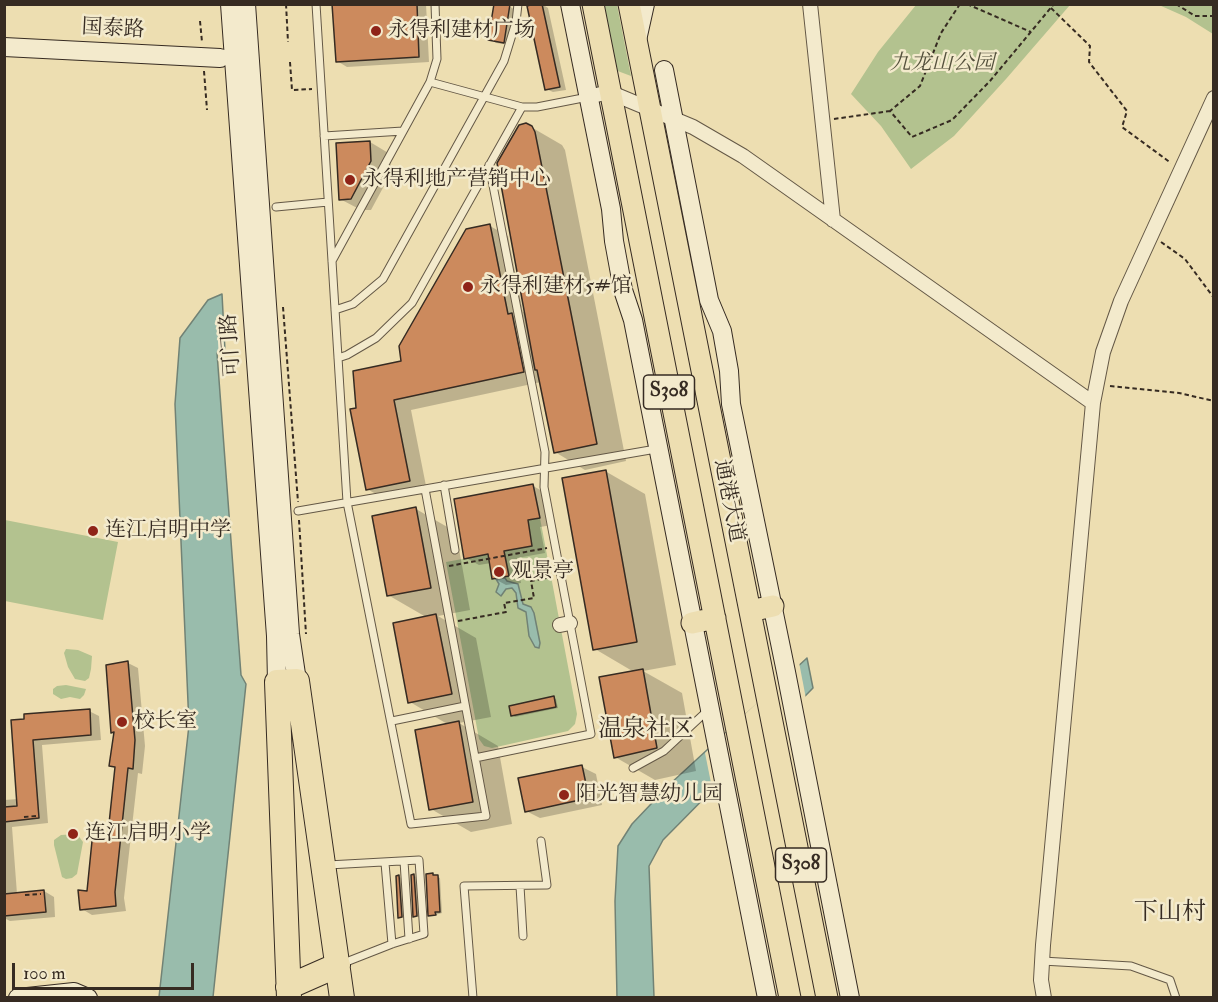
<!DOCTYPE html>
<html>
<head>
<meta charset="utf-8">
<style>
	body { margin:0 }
	#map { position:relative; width:1218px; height:1002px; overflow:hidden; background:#eddeb1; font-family:"IM FELL Double Pica",serif }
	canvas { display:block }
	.frame { position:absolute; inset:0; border:6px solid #362b22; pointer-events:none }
	.scale { position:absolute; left:12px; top:963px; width:182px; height:27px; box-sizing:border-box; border:3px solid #362b22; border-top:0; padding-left:8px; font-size:18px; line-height:21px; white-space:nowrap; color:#362b22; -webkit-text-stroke:4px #f3eacc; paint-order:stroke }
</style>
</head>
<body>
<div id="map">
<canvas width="1218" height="1002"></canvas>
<div class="frame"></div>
<div class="scale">100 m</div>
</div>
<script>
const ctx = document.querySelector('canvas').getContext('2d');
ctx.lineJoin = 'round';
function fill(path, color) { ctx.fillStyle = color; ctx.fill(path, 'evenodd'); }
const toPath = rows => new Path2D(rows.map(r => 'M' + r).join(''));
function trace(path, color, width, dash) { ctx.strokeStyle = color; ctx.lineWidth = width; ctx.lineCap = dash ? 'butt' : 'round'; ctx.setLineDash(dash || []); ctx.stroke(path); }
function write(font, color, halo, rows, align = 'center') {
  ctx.font = font + ' "IM FELL Double Pica","Noto Serif SC",serif'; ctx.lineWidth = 5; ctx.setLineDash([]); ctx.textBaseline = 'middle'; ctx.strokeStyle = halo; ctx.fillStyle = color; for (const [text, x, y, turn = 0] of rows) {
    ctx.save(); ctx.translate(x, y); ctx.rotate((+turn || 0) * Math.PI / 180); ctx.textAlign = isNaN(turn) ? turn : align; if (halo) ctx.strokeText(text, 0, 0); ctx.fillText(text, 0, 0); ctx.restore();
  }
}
fill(toPath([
	[603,5,617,5,631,76,615,70],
	[916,5,1070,5,1006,79,954,136,911,169,881,126,851,94,878,52],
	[1159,5,1213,5,1213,34,1186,17],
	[540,518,577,714,575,724,568,731,492,748,484,746,479,739,446,562,532,546,528,520],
	[5,520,118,542,103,620,5,601],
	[66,649,78,650,92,656,91,669,89,678,85,681,75,679,68,667,64,653],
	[66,685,86,689,84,695,80,699,70,697,61,699,53,694,53,689,57,686],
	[77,834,83,842,77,874,72,878,66,879,62,877,54,845,54,840,61,835]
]), '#b3c28f');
const water = toPath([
	[222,294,225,351,217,353,241,675,246,684,213,997,159,997,189,725,175,404,180,338,208,300,222,294],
	[505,578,507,581,518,584,523,604,531,607,534,613,540,643,539,648,535,647,529,636,526,612,518,608,516,593,512,588,506,589,501,596,496,592,499,584,496,579,505,578],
	[807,658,813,688,663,840,649,866,654,997,617,998,615,901,618,846,632,824,670,784,807,658]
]);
fill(water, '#99bcac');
trace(water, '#718275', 1.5);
fill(toPath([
	[799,662,806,699,713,793,705,753]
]), '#eddeb1');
fill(toPath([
	[334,4,426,4,429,62,347,67,337,61],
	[542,4,548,8,566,90,553,92,546,89,529,7],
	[509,6,515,10,510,45,496,43,490,39],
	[531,127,562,145,565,150,626,461,585,470,555,452,541,382,411,410,427,491,385,499,367,489,357,410,403,362,490,226,508,236,523,312,527,311],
	[370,142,390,154,391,173,371,210,361,210,340,199],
	[605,471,645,494,676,665,643,671,682,693,696,771,655,780,615,757,634,672,595,649],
	[533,486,546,493,552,525,540,527,545,553,517,558,521,583,506,585,493,578,491,563,479,565,466,558],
	[416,509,456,532,470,610,438,616,476,638,491,717,459,723,498,746,512,824,471,832,431,809,449,725,410,702,426,617,388,595],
	[128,663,138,668,145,746,142,774,138,773,124,898,126,911,92,915,82,909,109,834,116,769,110,765,115,733,113,732],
	[553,698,556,699,558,708,515,717,512,715],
	[89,711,99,716,101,740,42,745,48,823,12,827,17,894,44,891,54,897,55,917,10,921,4,918,4,800,18,799,13,721],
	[582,767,596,774,602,805,540,818,526,811],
	[433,875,440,878,442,913,432,916,430,915],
	[414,876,417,877,419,917,415,916],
	[399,877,402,878,404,918,400,917]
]), '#0003');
const building = toPath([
	[332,4,417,4,419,57,336,62,332,4],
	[494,4,510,4,504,43,488,40,494,4],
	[534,4,542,4,560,87,545,90,527,6,534,4],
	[526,123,532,126,535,132,597,444,554,453,537,370,535,370,497,163,519,125,526,123],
	[370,141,371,161,351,199,339,200,336,143,370,141],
	[490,224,508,314,512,313,524,372,394,400,410,481,366,490,350,409,356,408,353,371,401,361,399,346,466,229,490,224],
	[606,470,637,642,593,650,562,478,606,470],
	[533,484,540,518,528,520,532,546,504,551,509,576,492,579,488,554,464,559,454,499,533,484],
	[416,507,431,588,387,596,372,516,416,507],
	[436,614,452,694,408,703,393,623,436,614],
	[128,661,135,740,133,769,128,768,115,892,116,906,80,910,78,890,87,891,93,831,108,833,115,767,109,766,114,732,111,733,106,665,128,661],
	[643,669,657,748,614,758,599,677,643,669],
	[554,696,556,707,511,716,509,706,554,696],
	[90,709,91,735,33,740,39,818,4,822,4,807,17,806,11,720,24,719,24,714,90,709],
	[459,721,473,802,429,810,415,730,459,721],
	[582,765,589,798,525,812,518,778,582,765],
	[433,873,433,875,438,875,440,912,435,912,436,915,428,916,426,874,433,873],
	[414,874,417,916,413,917,411,875,414,874],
	[399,875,402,917,398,918,396,876,399,875],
	[44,890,46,912,4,916,4,894,44,890]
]);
fill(building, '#cc8a5d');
trace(building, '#362b22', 1.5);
const lane = toPath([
	[316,4,347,502,411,824,486,816,425,489],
	[430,82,522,107,537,107,588,97],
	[324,136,403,131],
	[276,207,328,202],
	[332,261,430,82,437,59,435,4],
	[335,310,353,304,383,279,504,61,516,22,518,4],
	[338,358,347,355,376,338,412,303,522,107],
	[444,485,455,550],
	[298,511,656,449],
	[392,721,465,706],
	[475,758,591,734,544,487,545,452,489,165],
	[633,768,664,751,707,711],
	[404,861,409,939],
	[385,863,392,944],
	[328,865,419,860,424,934,392,944,341,964],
	[520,886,523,936],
	[1042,961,1131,966,1170,980,1176,998],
	[473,998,464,886,547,885,541,841]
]);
const street = toPath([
	[810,4,833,220],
	[588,97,609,92,693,127,743,156,1093,403],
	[560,625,570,623],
	[1044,998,1041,980,1043,945,1093,403,1103,352,1121,301,1214,98]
]);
const secondary = toPath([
	[230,4,276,636,277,682],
	[246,4,290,634,297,681],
	[570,4,611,209,614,241,623,290,633,320,767,998],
	[637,40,645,4],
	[4,47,220,58],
	[664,70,709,300,722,331,729,371,731,404,786,672,850,998],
	[18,998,74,992,88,998]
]);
const primary = toPath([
	[593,4,790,998],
	[629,4,827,998],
	[750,611,773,606],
	[692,623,715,618]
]);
const highway = toPath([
	[288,987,338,965],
	[289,998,277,682,297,681,342,998]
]);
trace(lane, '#645846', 9);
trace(street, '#645846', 16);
trace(secondary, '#362b22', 20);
trace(primary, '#362b22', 23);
trace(highway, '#362b22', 26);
trace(toPath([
	[286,4,288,42],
	[960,4,941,33,920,86,890,111,912,137,952,120,990,81,1054,4],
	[967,4,1031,32],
	[1176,4,1195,16,1214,16],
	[1051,8,1090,46,1089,62,1127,111,1122,127,1171,163],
	[200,21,202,42],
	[290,62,292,90,312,89],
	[204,71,207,110],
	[834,119,890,111],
	[1161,242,1185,259,1214,298],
	[283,307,298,502],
	[1110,386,1179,393,1214,401],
	[299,520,306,634],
	[449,566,547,548],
	[458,621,506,612,504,603,534,598,531,581,552,577],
	[24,817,36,816],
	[25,895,41,894]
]), '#362b22', 2, [4.5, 3]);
trace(lane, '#f3eacc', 7);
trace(street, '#f3eacc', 14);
trace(secondary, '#f3eacc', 18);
trace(primary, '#eddeb1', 21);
trace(highway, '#eddeb1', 24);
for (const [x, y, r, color] of [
	[376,31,6,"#8f2418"],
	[350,180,6,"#8f2418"],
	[468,287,6,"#8f2418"],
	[93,531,6,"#8f2418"],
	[499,572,6,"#8f2418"],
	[122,722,6,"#8f2418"],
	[564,795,6,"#8f2418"],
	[73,834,6,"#8f2418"]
]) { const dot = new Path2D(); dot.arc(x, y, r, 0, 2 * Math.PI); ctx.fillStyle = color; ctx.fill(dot); trace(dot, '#f3eacc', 2); }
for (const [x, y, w] of [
	[669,392,51],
	[801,865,51]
]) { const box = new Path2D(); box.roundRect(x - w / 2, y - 17, w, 34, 4.5); ctx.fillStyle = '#f3eacc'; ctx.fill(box); trace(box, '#362b22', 1.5); }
write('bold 20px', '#362b22', null, [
	["S308",669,392],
	["S308",801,865]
]);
write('21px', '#362b22', '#f3eacc', [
	["国泰路",113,30,3],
	["可门路",232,345,-94],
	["通港大道",728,501,79]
]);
write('21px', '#362b22', '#f3eacc', [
	["永得利建材广场",388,31],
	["永得利地产营销中心",362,180],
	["永得利建材5#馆",480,287],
	["连江启明中学",105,531],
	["观景亭",511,572],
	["校长室",134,722],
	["阳光智慧幼儿园",576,795],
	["连江启明小学",85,834]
], 'left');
write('italic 21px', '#55513d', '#f3eacc', [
	["九龙山公园",942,64]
]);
write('24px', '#362b22', '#f3eacc', [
	["温泉社区",646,731],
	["下山村",1170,914]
]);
</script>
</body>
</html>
